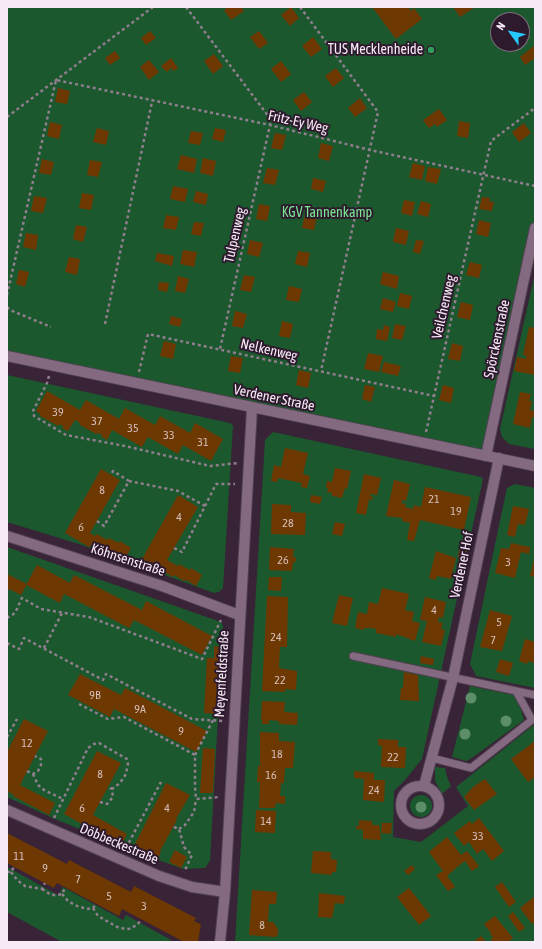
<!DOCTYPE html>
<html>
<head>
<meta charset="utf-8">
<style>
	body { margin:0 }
	#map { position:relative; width:542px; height:949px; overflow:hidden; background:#382337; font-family:"Asap Condensed",sans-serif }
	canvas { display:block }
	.frame { position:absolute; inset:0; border:8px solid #f8eaf7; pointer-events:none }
	.north { position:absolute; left:490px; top:12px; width:40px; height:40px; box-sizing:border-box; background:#2e1a2d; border:1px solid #7f6d7e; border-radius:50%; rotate:303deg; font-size:11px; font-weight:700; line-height:16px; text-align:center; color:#f8eaf7 }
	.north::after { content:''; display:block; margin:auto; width:14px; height:18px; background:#25c9fe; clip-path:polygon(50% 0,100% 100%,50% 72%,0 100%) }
</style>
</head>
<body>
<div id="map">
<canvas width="542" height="949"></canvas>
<div class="frame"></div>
<div class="north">N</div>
</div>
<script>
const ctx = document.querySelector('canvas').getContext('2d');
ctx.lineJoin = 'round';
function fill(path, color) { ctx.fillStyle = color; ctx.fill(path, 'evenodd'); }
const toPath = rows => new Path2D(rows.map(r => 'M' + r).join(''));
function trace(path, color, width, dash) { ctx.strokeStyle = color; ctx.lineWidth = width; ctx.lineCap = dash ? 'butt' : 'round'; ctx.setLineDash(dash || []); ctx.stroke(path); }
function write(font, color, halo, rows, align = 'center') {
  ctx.font = font + ' "Asap Condensed",sans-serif'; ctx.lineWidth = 4; ctx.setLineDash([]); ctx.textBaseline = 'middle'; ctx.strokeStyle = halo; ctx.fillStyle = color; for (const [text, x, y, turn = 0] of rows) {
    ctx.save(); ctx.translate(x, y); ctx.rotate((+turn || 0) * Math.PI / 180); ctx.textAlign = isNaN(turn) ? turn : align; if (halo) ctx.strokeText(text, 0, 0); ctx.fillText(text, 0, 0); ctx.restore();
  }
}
fill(toPath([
	[7,7,535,7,535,228,486,456,7,356],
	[498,20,522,20,522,44,498,44],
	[535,273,535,449,509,444,502,437,500,429],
	[7,375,230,423,233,426,223,588,219,592,214,593,82,545,7,522],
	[273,432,481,477,483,479,422,759,405,780,394,791,393,837,421,842,468,806,456,787,535,724,535,942,235,942,265,440],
	[515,484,535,488,535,688,476,676,470,664,506,492,507,488],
	[7,547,221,622,223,626,210,861,205,868,183,869,128,849,55,819,7,797],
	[470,686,513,695,518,699,524,720,469,760,466,761,452,757],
	[435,767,445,768,447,777,451,786,442,794,435,781],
	'410 806a11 11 0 1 1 22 0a11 11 0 1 1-22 0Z',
	[7,867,58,895,63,887,123,920,126,915,171,940,170,942,62,942,7,912]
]), '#1b582d');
fill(toPath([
	[228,7,241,7,244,11,231,20,224,10],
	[291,7,299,18,290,26,281,15],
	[372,7,408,7,411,11,414,8,422,19,396,39],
	[453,7,475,7,460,17],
	[150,31,156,38,146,45,141,38],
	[259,31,268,43,259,49,250,37],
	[313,37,322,49,311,57,302,46],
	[535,45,535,58,525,65,520,57],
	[115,51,120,58,110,65,105,58],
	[214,54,223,66,213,74,204,61],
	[171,58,178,68,174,71,171,68,167,72,161,66],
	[149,60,159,72,149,80,140,67],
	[281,61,291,74,281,82,271,69],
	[336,68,344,78,333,87,325,76],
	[58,88,70,91,67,104,55,102],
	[304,92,312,102,301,111,293,100],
	[360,98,367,108,355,117,348,108],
	[439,109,447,120,437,127,435,124,429,128,423,120],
	[459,121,470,123,468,138,457,136],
	[50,122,62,125,59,139,47,136],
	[524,123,531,133,519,142,512,132],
	[97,128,109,131,106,145,93,142],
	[215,128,226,130,223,142,212,139],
	[191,131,203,133,200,145,188,143],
	[275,133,286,135,282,150,271,148],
	[321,143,333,146,329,161,318,158],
	[181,155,197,159,194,173,177,169],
	[203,158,216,161,213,176,200,173],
	[42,159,54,162,51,175,39,173],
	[90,160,102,162,98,177,87,175],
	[413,163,425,166,422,180,409,177],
	[428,167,441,169,437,184,425,181],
	[267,168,279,170,275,185,263,183],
	[313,178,326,181,323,192,311,189],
	[173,186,188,189,185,202,170,199],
	[196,191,208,194,206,205,193,202],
	[82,193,94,195,91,210,79,208],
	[34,196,47,198,43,213,31,211],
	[482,197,490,198,489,201,494,202,492,211,479,209],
	[404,200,415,202,412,216,401,213],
	[421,201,431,204,428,217,417,214],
	[259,204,270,206,267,221,256,219],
	[305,214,317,217,314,230,302,228],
	[166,215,179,217,176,230,163,228],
	[479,220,491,223,488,237,476,234],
	[194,222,204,223,201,236,191,234],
	[76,225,87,227,83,242,73,239],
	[396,228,409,231,406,245,393,242],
	[26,233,38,235,36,250,23,247],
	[250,240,263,243,259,257,247,254],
	[416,240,424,241,420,254,413,252],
	[183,250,197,252,194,267,180,264],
	[298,251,310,253,307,267,295,264],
	[157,253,174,256,172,266,155,261],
	[69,257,80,259,77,275,65,272],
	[470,262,482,265,479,278,466,275],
	[19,270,29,272,25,287,16,284],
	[383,272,399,276,397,289,380,284],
	[244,275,255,277,251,292,240,290],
	[178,276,189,279,185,293,175,291],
	[159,282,169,283,167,292,158,290],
	[289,286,302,289,299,302,286,300],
	[400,293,412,296,409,309,397,306],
	[383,298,396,302,393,312,380,309],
	[461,302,473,305,470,320,457,317],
	[235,311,247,314,243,328,232,326],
	[171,316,182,319,180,327,169,324],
	[282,321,293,324,290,338,279,336],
	[395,324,406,326,402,340,392,338],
	[384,325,390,327,387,341,376,339,377,329,383,330],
	[529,327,535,328,535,375,514,371,517,357,526,359,526,355,523,355],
	[164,341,176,344,173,359,160,356],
	[452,343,463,346,460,361,448,359],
	[368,353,383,356,379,372,364,369],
	[231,356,243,358,240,373,228,371],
	[384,362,401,366,398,376,381,372],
	[299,370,311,373,308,388,296,385],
	[365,385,375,387,371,402,362,399],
	[443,385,454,388,451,403,439,400],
	[47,391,80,410,86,400,119,419,125,408,155,425,160,416,190,433,195,423,223,439,211,461,183,445,178,454,148,437,142,447,112,430,107,440,102,437,102,435,98,433,96,434,80,425,79,422,75,420,68,431,63,429,63,426,59,424,58,426,40,416,40,414,36,411],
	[520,392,531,394,529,401,532,401,530,410,535,411,535,418,532,417,530,428,513,424],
	[285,448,308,453,303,474,310,476,307,488,301,487,302,483,278,478,277,482,271,481,274,465,281,467],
	[335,468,351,471,347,489,345,488,342,498,332,496,332,493,327,492,328,488,326,488,327,481,332,482],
	[101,469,120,480,90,533,95,536,97,534,107,540,109,538,119,543,120,541,131,548,125,559,103,549,101,551,91,545,89,547,65,533],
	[364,474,381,478,377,495,370,494,370,496,373,497,372,500,369,499,366,515,356,513],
	[394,480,410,484,406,501,402,500,402,503,406,504,405,507,413,509,414,505,421,507,425,487,471,497,464,530,420,520,414,541,407,540,410,523,402,521,402,518,386,516],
	[178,495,198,507,167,560,178,566,179,564,190,570,191,568,202,575,196,586,186,580,184,581,174,575,173,577,142,559],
	[311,495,322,497,320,504,310,502],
	[272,504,291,505,291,512,306,513,305,535,271,534],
	[513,506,529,509,525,525,518,524,515,537,507,535],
	[335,522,345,524,342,536,332,534],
	[511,543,530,547,529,554,521,552,515,578,495,573,501,548,509,549],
	[270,547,294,549,293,556,296,558,296,561,293,563,292,571,269,570],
	[459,550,468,552,466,560,458,558],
	[436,551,456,558,451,579,437,576,436,580,429,578],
	[535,555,535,577,530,576],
	[37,565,70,583,74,575,142,610,146,601,212,636,202,655,134,620,129,628,64,594,60,603,26,585],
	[7,574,27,584,21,595,9,589,7,593],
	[269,577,282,577,281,591,268,590],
	[382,588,409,594,405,610,414,612,412,621,420,623,415,641,396,634,396,637,376,633,376,629,371,628,364,628,364,630,355,628,358,612,367,614,369,602,378,604],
	[339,595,353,598,347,626,332,623],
	[267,596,288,597,287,647,280,647,279,668,297,671,296,690,285,689,285,692,262,691],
	[425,597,446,602,443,618,439,617,438,622,443,623,441,629,445,630,441,646,422,642,427,621,420,620],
	[490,610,512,616,502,651,480,647],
	[525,639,535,642,535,663,528,661,527,664,519,661],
	[214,646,221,647,217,714,204,713,207,658,214,658],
	[421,656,434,659,433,665,420,663],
	[500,659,513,663,509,676,496,672],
	[404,672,418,675,419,701,400,700,401,688,403,688],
	[80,674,121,695,125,688,207,731,196,752,114,709,110,717,68,695],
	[262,701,285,702,284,712,298,713,297,725,279,724,279,721,269,720,269,724,262,724,262,720,261,720],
	[24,719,48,731,20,785,55,803,49,815,13,796,14,795,7,791,7,752],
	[260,732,279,733,279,741,295,742,293,768,285,768,284,783,281,783,280,796,285,796,285,804,276,803,275,808,259,808,260,782,257,782,258,766,260,766],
	[378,739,398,740,398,747,406,747,405,768,381,767,382,746,378,745],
	[535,741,535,777,528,782,511,759],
	[203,748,215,749,213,793,200,793],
	[97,751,121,763,93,815,127,834,121,846,64,814],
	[354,771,374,773,374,780,385,780,384,802,363,800,364,779,354,778],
	[485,779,497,794,474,810,464,797,473,787],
	[166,783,190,795,176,819,177,820,160,851,161,852,158,858,134,846],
	[256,810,276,811,275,833,255,832],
	[479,818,504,851,492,861,483,849,477,854,469,842,464,846,454,833,470,821,472,824],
	[359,820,372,821,372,825,379,825,381,840,363,839,363,830,356,829,356,826,359,826],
	[382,823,392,823,391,834,381,833],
	[7,833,67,864,69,860,131,892,134,886,196,918,194,921,201,924,198,942,184,942,122,909,119,916,57,883,54,888,7,863],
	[447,837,461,855,467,851,479,866,472,871,465,861,456,868,447,876,455,887,448,891,436,875,443,871,429,852],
	[175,850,187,857,181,868,169,862],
	[313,851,331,852,331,859,337,860,336,872,332,872,332,875,311,873],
	[412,865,415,869,408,875,404,871],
	[502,882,516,902,509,907,495,887],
	[409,888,431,916,419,925,397,897],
	[252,890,277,892,276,904,269,904,268,922,273,922,278,929,278,934,276,937,249,935],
	[319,893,345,896,344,904,335,903,332,918,318,917],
	[535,896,535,922,532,924,520,908],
	[513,912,525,928,519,932,508,916],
	[495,916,513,938,508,942,493,942,491,939,493,937,490,934,491,933,484,924],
	[481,936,486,942,473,942]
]), '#6e3802');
const lane = toPath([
	[353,656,535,695],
	[432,758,471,768,532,720,516,691]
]);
const street = toPath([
	[486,456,535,228],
	[7,536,162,586,239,615],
	'401 805a19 19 0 1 1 38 0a19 19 0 1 1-38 0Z',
	[424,786,453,678,499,458],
	[7,810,159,876,192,887,225,892],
	[220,942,225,892,252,408]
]);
const secondary = toPath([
	[7,356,535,466]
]);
trace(lane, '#534152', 9);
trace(street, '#534152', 12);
trace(secondary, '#534152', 12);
trace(toPath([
	[186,7,269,117,270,125,220,349],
	[300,7,378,112,321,371],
	[7,117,153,7],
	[7,295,56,80,270,125,370,150,535,186],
	[7,307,10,310,51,327],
	[105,324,152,102],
	[139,372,148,334,434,396],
	[49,376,47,383,33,411,34,416,66,435,125,446,210,466,238,463],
	[426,432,491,141,535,108],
	[129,481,178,491,205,506,182,552,174,548],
	[205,506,216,484,235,484],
	[97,521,104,526,129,481,113,471,111,475],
	[7,618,15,613,22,598,41,609,89,617,202,659,221,620],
	[7,643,19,649,24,638,103,680,106,674,192,719,223,721],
	[44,648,62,613],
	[79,704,108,719,124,717,195,755,195,787,196,799,219,797],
	[7,737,17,719],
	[195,755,213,720],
	[27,771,33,774,38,771,41,765,41,759,35,756],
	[33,774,38,785,44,790,63,799],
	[100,802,107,804,113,797,112,789,108,787],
	[54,818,88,748,94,744,99,743,127,759,128,763,126,774,120,783,112,789],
	[174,827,179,829,184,847,192,855,184,872],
	[179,829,185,825,194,812,196,799],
	[126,848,161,782],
	[7,872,11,872,14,867],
	[11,872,18,881,25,886,42,889,45,883],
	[42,889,51,895,57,895,62,894,65,888],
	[62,894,68,901,77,906,87,909,93,908,96,904],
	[93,908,98,916,119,928,129,929,137,925,141,920]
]), '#907e8f', 2.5, [3, 3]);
trace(lane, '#836a81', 7);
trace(street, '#836a81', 10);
trace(secondary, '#836a81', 10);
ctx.fillStyle = '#5c8e6a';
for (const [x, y] of [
	[471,698],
	[506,721],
	[465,734],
	[421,807]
]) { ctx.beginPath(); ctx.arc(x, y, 5.5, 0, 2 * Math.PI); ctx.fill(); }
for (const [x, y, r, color] of [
	[431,50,4,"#2e9e5b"]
]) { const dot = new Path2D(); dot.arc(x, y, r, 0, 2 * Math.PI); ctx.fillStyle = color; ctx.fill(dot); trace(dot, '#2e1a2d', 1.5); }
write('12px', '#d6beba', null, [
	["39",58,412],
	["37",97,421],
	["35",133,428],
	["33",169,435],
	["31",203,442],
	["8",102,490],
	["21",434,499],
	["19",456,511],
	["4",179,517],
	["28",288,523],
	["6",81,527],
	["26",283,560],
	["3",508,562],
	["4",434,610],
	["5",499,622],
	["24",276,637],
	["7",493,640],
	["22",280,680],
	["9B",95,695],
	["9A",140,709],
	["9",181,731],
	["12",27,743],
	["18",277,754],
	["22",393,757],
	["8",100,774],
	["16",271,775],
	["24",374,790],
	["6",82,808],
	["4",167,808],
	["14",266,821],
	["33",478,836],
	["11",19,856],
	["9",45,868],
	["7",78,879],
	["5",109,896],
	["3",144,906],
	["8",262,925]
]);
write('14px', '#f8eaf7', '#2e1a2d', [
	["TUS Mecklenheide",423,50]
], 'right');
write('14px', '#f8eaf7', '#2e1a2d', [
	["Fritz-Ey Weg",298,122,13],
	["Tulpenweg",235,235,-77],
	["Veilchenweg",444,307,-77],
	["Spörckenstraße",497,339,-78],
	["Nelkenweg",269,350,13],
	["Verdener Straße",274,398,12],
	["Köhnsenstraße",128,560,18],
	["Verdener Hof",462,565,-78],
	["Meyenfeldstraße",222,674,-87],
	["Döbbeckestraße",119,844,23]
]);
write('14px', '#7ae594', '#2e1a2d', [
	["KGV Tannenkamp",327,213]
]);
</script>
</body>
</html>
